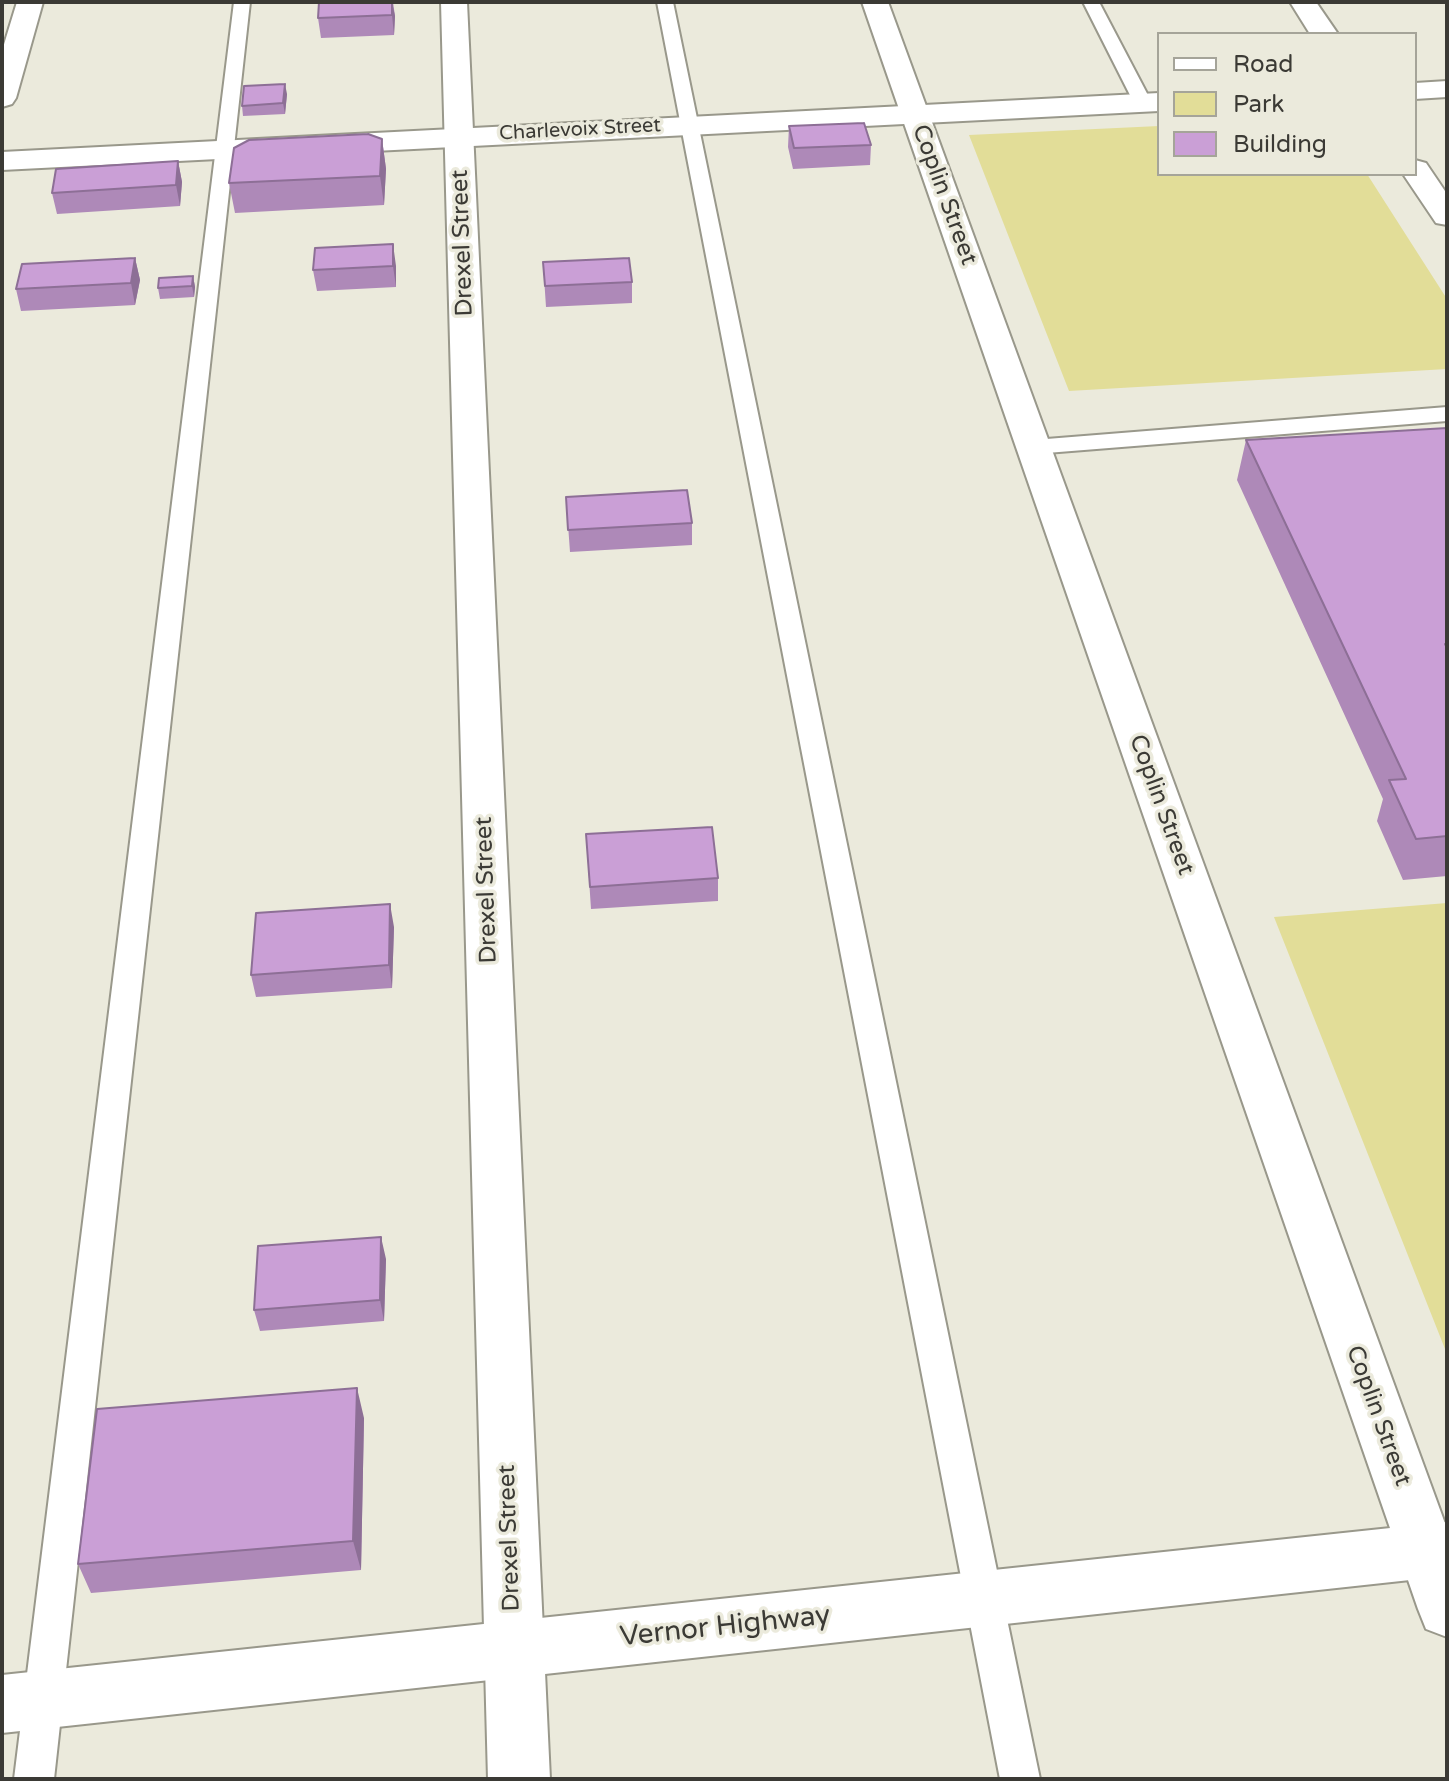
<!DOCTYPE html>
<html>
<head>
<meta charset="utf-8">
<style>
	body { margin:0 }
	#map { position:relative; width:1449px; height:1781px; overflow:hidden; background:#ebeadc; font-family:"Varela Round",sans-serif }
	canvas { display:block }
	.frame { position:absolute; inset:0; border:4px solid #3b3a35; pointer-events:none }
	.legend { position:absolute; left:1157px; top:32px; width:260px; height:144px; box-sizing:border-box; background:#ebeadc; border:2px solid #a5a499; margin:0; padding:10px 14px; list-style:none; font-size:24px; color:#3b3a35 }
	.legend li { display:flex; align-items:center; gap:16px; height:40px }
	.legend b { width:40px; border:2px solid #a5a499 }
</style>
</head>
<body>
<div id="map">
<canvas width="1449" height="1781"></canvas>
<div class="frame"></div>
<ul class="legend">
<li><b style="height:10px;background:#fff"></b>Road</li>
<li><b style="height:22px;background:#e2dd98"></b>Park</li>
<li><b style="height:22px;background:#ca9fd6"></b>Building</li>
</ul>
</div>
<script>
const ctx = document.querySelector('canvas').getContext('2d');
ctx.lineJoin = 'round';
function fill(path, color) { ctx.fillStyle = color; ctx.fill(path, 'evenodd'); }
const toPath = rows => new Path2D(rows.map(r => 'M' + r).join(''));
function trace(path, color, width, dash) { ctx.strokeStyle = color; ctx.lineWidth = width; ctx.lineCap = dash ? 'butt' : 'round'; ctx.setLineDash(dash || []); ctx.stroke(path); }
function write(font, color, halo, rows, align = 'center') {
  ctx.font = font + ' "Varela Round",sans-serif'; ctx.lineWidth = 7; ctx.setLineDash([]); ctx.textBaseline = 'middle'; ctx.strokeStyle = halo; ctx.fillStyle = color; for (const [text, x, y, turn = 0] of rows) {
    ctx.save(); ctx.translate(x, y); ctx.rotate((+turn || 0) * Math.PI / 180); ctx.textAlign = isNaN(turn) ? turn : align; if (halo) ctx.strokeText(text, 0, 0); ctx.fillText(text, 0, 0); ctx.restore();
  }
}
fill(toPath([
	[1159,126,1159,174,1367,174,1447,299,1447,369,1069,391,969,135],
	[1447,903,1447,1354,1274,917]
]), '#e2dd98');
const service = toPath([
	[234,2,250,2,54,1779,14,1779,234,2],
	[657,2,673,2,1040,1779,1000,1779,657,2],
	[1083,2,1099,2,1152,103,1149,107,1137,107,1134,103,1083,2],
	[1447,407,1447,421,1034,454,1023,447,1034,440,1447,407]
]);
const minor = toPath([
	[17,2,43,2,16,98,12,104,2,107,2,51,17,2],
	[441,2,467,2,550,1779,488,1779,441,2],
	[862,2,888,2,1447,1529,1447,1637,1426,1629,1418,1609,862,2],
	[1290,2,1316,2,1338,34,1310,34,1290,2],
	[1415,160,1426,163,1447,194,1447,225,1436,223,1403,174,1415,174,1415,160]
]);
const tertiary = toPath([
	[1447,81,1447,97,1415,99,1415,83,1447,81],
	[1159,93,1159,111,2,170,2,152,1159,93],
	[1447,1522,1447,1576,2,1733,2,1675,1447,1522]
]);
trace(service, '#99988b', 4);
trace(minor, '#99988b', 4);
trace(tertiary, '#99988b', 4);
fill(service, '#fff');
fill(minor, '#fff');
fill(tertiary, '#fff');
fill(toPath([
	[319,2,393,2,395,16,394,35,321,38,318,18],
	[287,94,285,114,243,116,242,106],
	[789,126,871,145,870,165,793,169,788,147],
	[382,139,386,169,384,205,235,213,229,183],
	[178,161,182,182,180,206,57,214,52,193],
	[135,258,140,280,135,305,21,311,16,289],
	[543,262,632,282,632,303,546,307],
	[396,266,396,287,317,291,313,270],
	[193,276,195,287,194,297,160,299,158,288],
	[1447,428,1447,876,1403,880,1377,821,1383,799,1237,480,1246,440],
	[566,497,692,523,692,545,570,552],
	[586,834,718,878,718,901,591,909],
	[394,927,392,988,256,997,251,975],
	[386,1259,384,1321,260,1331,254,1310],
	[364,1418,361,1570,91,1593,78,1564]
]), '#ae89b8');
fill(toPath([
	[392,2,395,16,394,35,392,15],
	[285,84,287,94,285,114,283,103],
	[382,139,386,169,384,205,380,176],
	[178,161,182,182,180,206,176,185],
	[393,244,396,266,396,287,393,266],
	[135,258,140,280,135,305,131,283],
	[193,276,195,287,194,297,192,286],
	[390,904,394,927,392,988,389,965],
	[381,1237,386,1259,384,1321,380,1300],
	[357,1388,364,1418,361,1570,353,1541]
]), '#8d6f96');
const building = toPath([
	[319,2,392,2,392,15,318,18,319,2],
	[285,84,283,103,242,106,244,86,285,84],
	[864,123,871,145,794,148,789,126,864,123],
	[368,134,382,139,380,176,229,183,234,148,249,140,368,134],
	[178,161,176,185,52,193,56,169,178,161],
	[393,244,393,266,313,270,315,248,393,244],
	[135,258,131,283,16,289,22,264,135,258],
	[629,258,632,282,545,286,543,262,629,258],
	[193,276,192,286,158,288,159,278,193,276],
	[1447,428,1447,644,1445,644,1447,648,1447,836,1416,839,1389,780,1406,779,1246,440,1447,428],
	[687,490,692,523,568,530,566,497,687,490],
	[712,827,718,878,590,887,586,834,712,827],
	[390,904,389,965,251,975,256,913,390,904],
	[381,1237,380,1300,254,1310,258,1246,381,1237],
	[357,1388,353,1541,78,1564,97,1409,357,1388]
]);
fill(building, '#ca9fd6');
trace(building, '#8d6f96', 2);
write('20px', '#3b3a35', '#ebeadc', [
	["Charlevoix Street",580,130,-3]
]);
write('24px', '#3b3a35', '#ebeadc', [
	["Coplin Street",944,195,70],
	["Drexel Street",463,243,-92],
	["Coplin Street",1161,805,70],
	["Drexel Street",487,890,-92],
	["Coplin Street",1378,1416,70],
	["Drexel Street",510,1538,-92]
]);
write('28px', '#3b3a35', '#ebeadc', [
	["Vernor Highway",725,1627,-6]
]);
</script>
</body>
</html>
